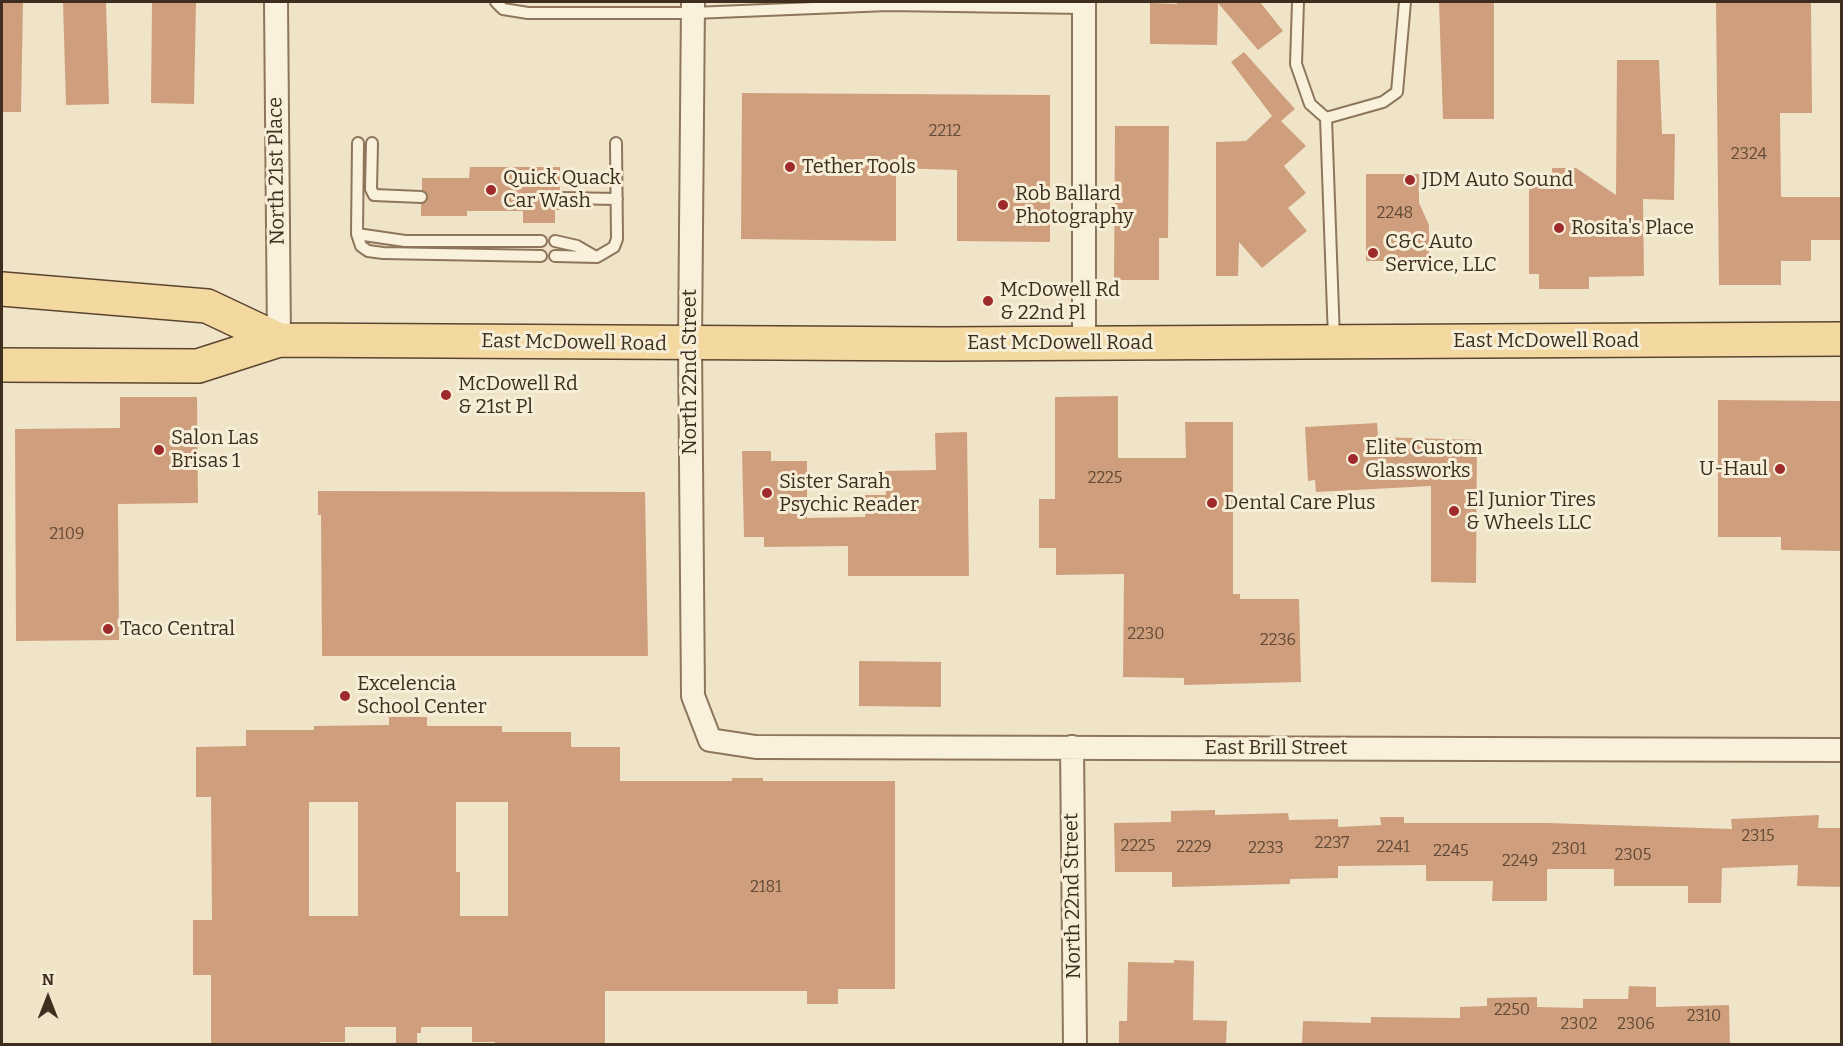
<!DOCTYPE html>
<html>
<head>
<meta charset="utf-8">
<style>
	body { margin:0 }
	#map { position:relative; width:1843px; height:1046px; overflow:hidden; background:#f0e4c8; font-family:Bitter,serif }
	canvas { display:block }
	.frame { position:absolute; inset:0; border:3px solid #3d2e20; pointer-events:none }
	.north { position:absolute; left:18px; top:968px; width:60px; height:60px; -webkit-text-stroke:4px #f7eed8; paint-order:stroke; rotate:0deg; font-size:16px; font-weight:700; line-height:24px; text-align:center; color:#3d2e20 }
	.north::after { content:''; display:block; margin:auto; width:21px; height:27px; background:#3d2e20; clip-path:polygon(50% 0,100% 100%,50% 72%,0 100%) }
</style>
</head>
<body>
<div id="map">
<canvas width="1843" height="1046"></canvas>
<div class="frame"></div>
<div class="north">N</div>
</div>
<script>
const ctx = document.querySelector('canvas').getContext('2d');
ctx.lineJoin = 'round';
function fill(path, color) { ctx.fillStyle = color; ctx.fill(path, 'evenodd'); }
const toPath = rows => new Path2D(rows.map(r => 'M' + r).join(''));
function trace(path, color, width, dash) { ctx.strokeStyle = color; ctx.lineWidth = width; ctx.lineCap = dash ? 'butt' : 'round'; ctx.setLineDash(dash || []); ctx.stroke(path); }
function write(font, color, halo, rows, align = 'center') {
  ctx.font = font + ' Bitter,serif'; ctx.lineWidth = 6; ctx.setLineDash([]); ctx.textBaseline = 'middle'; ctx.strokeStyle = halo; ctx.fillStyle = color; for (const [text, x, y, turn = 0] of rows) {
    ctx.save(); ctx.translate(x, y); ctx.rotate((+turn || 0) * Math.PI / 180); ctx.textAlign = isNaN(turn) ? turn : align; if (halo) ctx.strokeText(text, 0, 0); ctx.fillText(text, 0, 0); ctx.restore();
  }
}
fill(toPath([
	[2,2,23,2,21,112,2,112],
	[63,2,106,2,109,104,66,105],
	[152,2,196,2,194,104,151,103],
	[1177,2,1260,2,1283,31,1258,50,1218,3,1217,45,1150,44,1150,3,1177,4],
	[1439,2,1494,2,1494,119,1443,119],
	[1716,2,1811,2,1812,113,1780,113,1781,197,1841,197,1841,240,1811,240,1811,261,1781,261,1781,285,1719,285],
	[1244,52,1295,109,1281,121,1306,146,1284,166,1306,193,1288,208,1307,231,1262,268,1239,242,1238,276,1216,276,1216,142,1246,141,1272,116,1231,62],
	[1617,60,1659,60,1662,134,1675,134,1674,200,1643,199,1644,276,1589,277,1589,289,1539,289,1539,274,1529,274,1529,182,1552,182,1552,168,1576,168,1616,195],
	[742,93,1050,95,1050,242,957,241,957,170,896,168,896,241,741,239],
	[1115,126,1169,126,1168,238,1159,238,1159,280,1114,280],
	[470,167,560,167,560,191,553,197,554,202,560,206,560,210,555,210,555,223,523,223,523,211,467,211,467,216,421,216,421,204,428,197,422,190,422,178,469,178],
	[1366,174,1419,174,1419,203,1429,225,1429,261,1366,261],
	[1118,396,1118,458,1186,458,1185,422,1233,422,1233,594,1240,594,1240,599,1299,599,1301,682,1184,685,1184,678,1123,677,1124,574,1056,575,1056,548,1039,548,1039,499,1055,499,1055,397],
	[120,397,197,397,198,503,118,504,119,640,16,641,15,429,120,428],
	[1718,400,1842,401,1842,551,1781,550,1781,537,1718,537],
	[1377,423,1378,437,1477,440,1476,583,1431,582,1431,486,1316,492,1315,480,1308,481,1305,427],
	[967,432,969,576,848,576,848,546,764,547,764,537,744,537,742,451,771,451,771,461,807,461,807,518,865,517,865,495,886,495,885,471,936,470,935,433],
	[318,491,645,492,648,656,322,656,321,515,318,515],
	[859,661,941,662,941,707,859,706],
	[389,717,427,717,427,726,502,726,502,732,571,732,571,747,620,747,620,781,732,781,732,778,763,778,763,781,895,781,895,989,838,989,838,1004,807,1004,807,991,605,991,605,1044,495,1044,495,1042,472,1042,472,1027,421,1027,421,1033,417,1033,417,1044,396,1044,396,1027,345,1027,345,1042,320,1042,320,1044,211,1044,211,975,193,975,193,920,212,920,211,797,196,797,196,747,246,746,246,730,314,730,314,726,389,725],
	[309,802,358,802,358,916,309,916],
	[456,802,508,802,508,916,460,916,460,872,456,872],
	[1215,810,1215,815,1288,813,1289,820,1338,819,1338,827,1381,825,1380,817,1404,817,1404,823,1548,823,1732,829,1731,819,1819,815,1818,828,1842,828,1842,887,1797,886,1798,865,1722,868,1721,903,1688,903,1688,886,1614,886,1614,869,1547,869,1547,901,1492,901,1493,881,1426,881,1426,865,1338,866,1338,878,1290,879,1290,884,1172,887,1172,872,1115,872,1114,823,1171,822,1171,811],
	[1174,960,1194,961,1193,1020,1227,1021,1226,1044,1119,1044,1119,1021,1127,1021,1128,962,1174,963],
	[1629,986,1656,987,1656,1007,1729,1005,1730,1044,1302,1044,1303,1021,1371,1023,1371,1017,1460,1018,1460,1007,1487,1006,1487,998,1537,997,1537,1007,1583,1008,1583,999,1628,999]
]), '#cf9f7d');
const lane = toPath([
	[496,2,503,9,528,13,693,13,888,5,1084,8],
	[1298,2,1296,64,1310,104,1326,118,1334,339],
	[1326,118,1383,102,1397,92,1405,2],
	[358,143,357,234,361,246,368,251,383,253,541,256],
	[372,143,371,189,374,195,421,197],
	[560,198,617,199],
	[357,234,405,241,541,241],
	[555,241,577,246,596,257],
	[555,256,597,257,614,247,617,239,616,143]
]);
const street = toPath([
	[276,2,279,340],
	[693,2,690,344,693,696,710,740,756,747,1842,750],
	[1084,2,1084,343],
	[1072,747,1075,1044]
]);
const primary = toPath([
	[2,289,207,306,279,340],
	[2,365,198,366,279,340,943,344,1842,339]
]);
trace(lane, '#8d765c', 14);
trace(street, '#8d765c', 26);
trace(primary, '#5b4430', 36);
trace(lane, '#faf1dc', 10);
trace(street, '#faf1dc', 22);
trace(primary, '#f3d9a0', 33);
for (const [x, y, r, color] of [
	[790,167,6,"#9e2a2b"],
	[1410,180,6,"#9e2a2b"],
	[491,190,6,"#9e2a2b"],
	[1003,205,6,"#9e2a2b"],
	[1559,228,6,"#9e2a2b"],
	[1373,253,6,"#9e2a2b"],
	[988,301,6,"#9e2a2b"],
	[446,395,6,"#9e2a2b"],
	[159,450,6,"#9e2a2b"],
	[1353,459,6,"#9e2a2b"],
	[1780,469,6,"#9e2a2b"],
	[767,493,6,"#9e2a2b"],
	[1212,503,6,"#9e2a2b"],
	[1454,511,6,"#9e2a2b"],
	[108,629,6,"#9e2a2b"],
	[345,696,6,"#9e2a2b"]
]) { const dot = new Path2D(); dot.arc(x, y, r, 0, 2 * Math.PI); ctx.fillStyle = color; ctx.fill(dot); trace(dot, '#f7eed8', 2); }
write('16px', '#624a37', null, [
	["2212",945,132],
	["2324",1749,155],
	["2248",1395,214],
	["2225",1105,479],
	["2109",67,535],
	["2230",1146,635],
	["2236",1278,641],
	["2315",1758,837],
	["2237",1332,844],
	["2225",1138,847],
	["2229",1194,848],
	["2241",1393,848],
	["2233",1266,849],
	["2301",1569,850],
	["2245",1451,852],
	["2305",1633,856],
	["2249",1520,862],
	["2181",766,888],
	["2250",1512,1011],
	["2310",1704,1017],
	["2302",1579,1025],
	["2306",1636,1025]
]);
write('20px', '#3d2e20', '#f7eed8', [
	["Tether Tools",802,167],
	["Quick Quack",503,178],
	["Car Wash",503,201],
	["JDM Auto Sound",1422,180],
	["Rob Ballard",1015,194],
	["Photography",1015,217],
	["Rosita's Place",1571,228],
	["C&C Auto",1385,242],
	["Service, LLC",1385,265],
	["McDowell Rd",1000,290],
	["& 22nd Pl",1000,313],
	["McDowell Rd",458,384],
	["& 21st Pl",458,407],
	["Salon Las",171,438],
	["Brisas 1",171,461],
	["Elite Custom",1365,448],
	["Glassworks",1365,471],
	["U-Haul",1768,469,"right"],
	["Sister Sarah",779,482],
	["Psychic Reader",779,505],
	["El Junior Tires",1466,500],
	["& Wheels LLC",1466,523],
	["Dental Care Plus",1224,503],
	["Taco Central",120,629],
	["Excelencia",357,684],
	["School Center",357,707]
], 'left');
write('20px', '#3d2e20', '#f7eed8', [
	["North 21st Place",277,171,-91],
	["East McDowell Road",1546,341],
	["East McDowell Road",574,343,1],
	["East McDowell Road",1060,343],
	["North 22nd Street",690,372,-90],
	["East Brill Street",1276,748],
	["North 22nd Street",1073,896,-91]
]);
</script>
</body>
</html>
